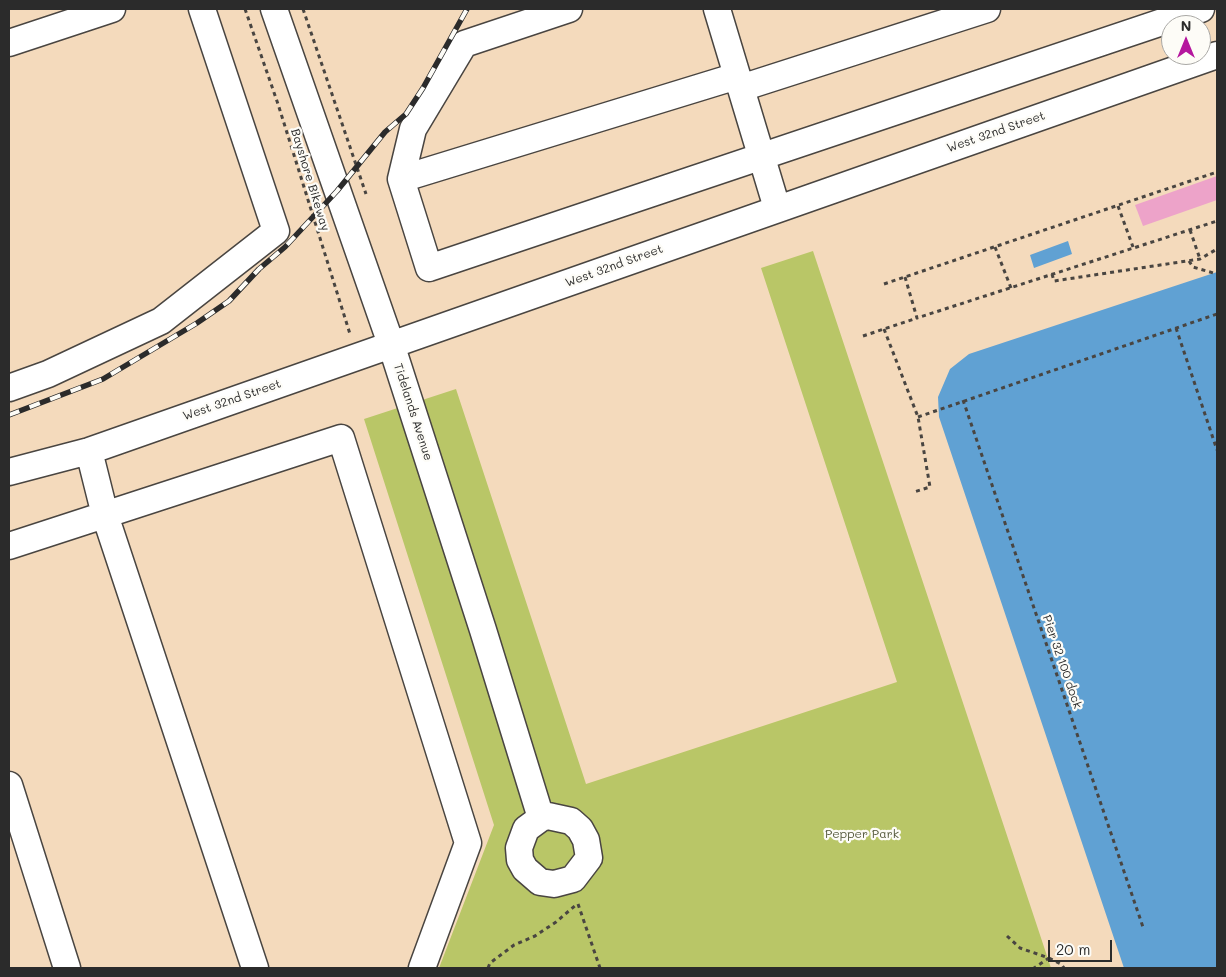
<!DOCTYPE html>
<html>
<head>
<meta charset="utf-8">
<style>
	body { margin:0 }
	#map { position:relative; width:1226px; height:977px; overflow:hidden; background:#f4dabc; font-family:Mali,sans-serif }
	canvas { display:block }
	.frame { position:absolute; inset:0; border:10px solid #2b2b2b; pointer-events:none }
	.north { position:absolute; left:1161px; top:15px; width:50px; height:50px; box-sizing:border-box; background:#fdfcf7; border:1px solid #a9a8a5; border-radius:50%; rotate:0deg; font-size:14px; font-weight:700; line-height:20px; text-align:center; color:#2b2b2b }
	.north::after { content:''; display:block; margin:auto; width:18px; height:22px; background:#b5179e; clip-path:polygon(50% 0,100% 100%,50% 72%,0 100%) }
	.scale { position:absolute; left:1048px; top:940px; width:64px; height:22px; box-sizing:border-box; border:2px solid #2b2b2b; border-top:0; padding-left:6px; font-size:15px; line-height:18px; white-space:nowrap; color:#2b2b2b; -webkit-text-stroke:4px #fdfcf7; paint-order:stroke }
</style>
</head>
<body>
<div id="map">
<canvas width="1226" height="977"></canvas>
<div class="frame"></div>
<div class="north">N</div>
<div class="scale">20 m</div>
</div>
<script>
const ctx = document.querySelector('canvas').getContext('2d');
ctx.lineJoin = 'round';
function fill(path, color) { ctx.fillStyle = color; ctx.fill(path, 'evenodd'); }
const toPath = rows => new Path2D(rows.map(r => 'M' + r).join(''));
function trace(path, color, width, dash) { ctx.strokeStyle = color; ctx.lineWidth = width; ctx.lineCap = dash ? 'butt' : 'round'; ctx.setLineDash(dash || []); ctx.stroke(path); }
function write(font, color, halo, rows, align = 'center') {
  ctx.font = font + ' Mali,sans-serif'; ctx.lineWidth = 4.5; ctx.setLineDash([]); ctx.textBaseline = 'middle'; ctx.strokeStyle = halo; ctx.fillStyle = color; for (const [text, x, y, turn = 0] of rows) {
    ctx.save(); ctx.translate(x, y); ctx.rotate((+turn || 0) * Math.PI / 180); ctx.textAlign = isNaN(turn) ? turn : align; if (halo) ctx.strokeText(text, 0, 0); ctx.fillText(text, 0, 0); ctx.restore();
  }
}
fill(toPath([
	[813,251,1051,968,439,968,494,825,364,419,456,389,586,784,897,682,761,268]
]), '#b9c667');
fill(toPath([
	[1068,241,1072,254,1034,268,1030,255],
	[1217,272,1217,968,1124,968,939,417,938,397,950,369,969,354]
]), '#60a1d3');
fill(toPath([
	[1217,176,1217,200,1143,226,1135,205]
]), '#eda3c9');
const minor = toPath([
	[274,9,391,344,483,630,541,818],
	[717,9,777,208],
	[9,43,112,9],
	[737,76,401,179,429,268,1201,9],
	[741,88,987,9],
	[401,179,413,129,464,44,569,9],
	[9,388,48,374,161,321,276,231,202,9],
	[89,451,105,515,255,968],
	[9,472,89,451,1217,55],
	[9,546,341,438,468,843,422,968],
	[9,785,67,968],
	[548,816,571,821,580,829,586,840,589,858,573,879,554,884,540,882,525,869,520,860,519,848,526,829,541,818,548,816]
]);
trace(minor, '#494541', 29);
trace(toPath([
	[245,9,278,104,350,334],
	[303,9,366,194],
	[1118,206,1133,247],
	[1190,230,1200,259],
	[995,247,1011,288],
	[1189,261,1193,267,1217,274],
	[1052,274,1054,281,1200,259,1217,249],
	[905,277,917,318,1217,221],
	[884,284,1217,172],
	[1176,328,1217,450],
	[884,329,918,417,930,487,914,492],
	[863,336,917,318],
	[963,400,1144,930],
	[918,417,1217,314],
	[578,904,600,968],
	[1007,936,1020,948,1049,958,1034,968],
	[1049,958,1061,964,1064,968],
	[488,968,490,963,514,945,535,936,556,922,577,904]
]), '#494541', 3, [4, 4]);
trace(minor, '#fff', 26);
const rail = toPath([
	[9,415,103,379,197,323,229,301,259,269,285,247,337,191,385,132,406,114,423,88,467,9]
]);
trace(rail, '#2b2b2b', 5.5);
trace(rail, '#fdfcf7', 4, [11]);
write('12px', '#2b2b2b', '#fdfcf7', [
	["West 32nd Street",996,132,-19],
	["Bayshore Bikeway",310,180,73],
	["West 32nd Street",614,266,-20],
	["West 32nd Street",232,400,-19],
	["Tidelands Avenue",413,412,72],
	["Pier 32 100 dock",1062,662,71]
]);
write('12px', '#565a3d', '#fdfcf7', [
	["Pepper Park",862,834]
]);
</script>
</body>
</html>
